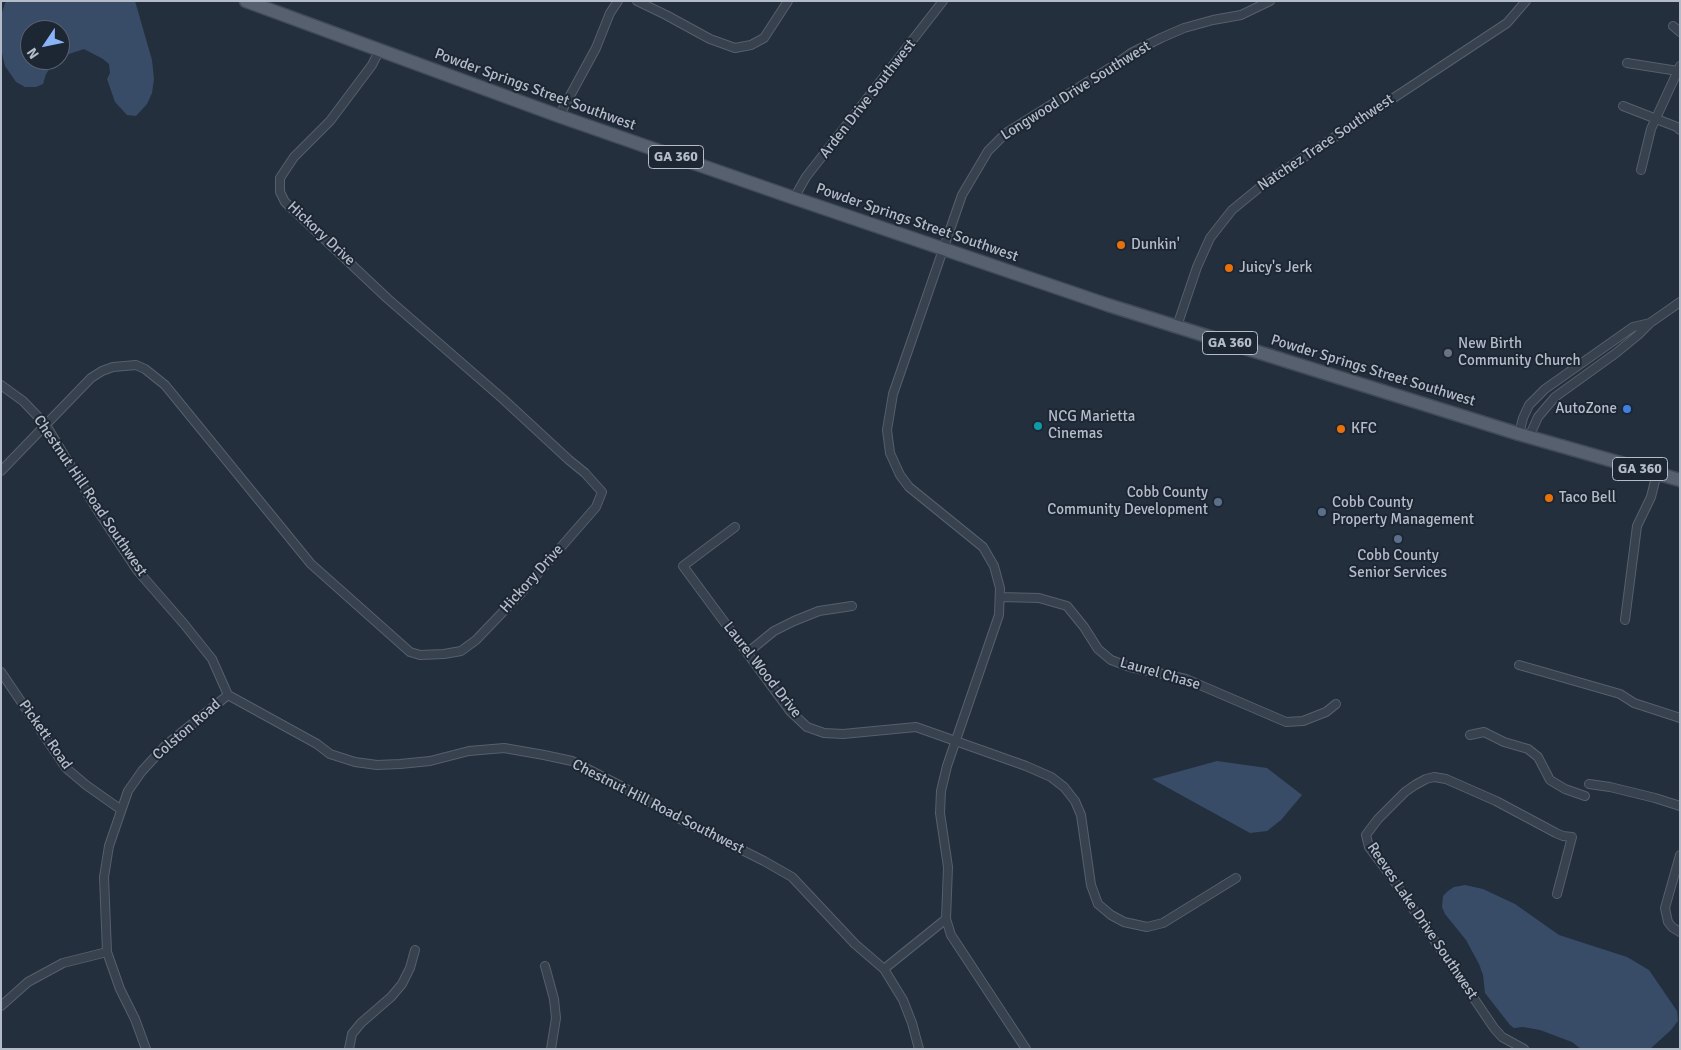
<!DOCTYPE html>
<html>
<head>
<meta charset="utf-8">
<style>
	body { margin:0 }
	#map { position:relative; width:1681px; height:1050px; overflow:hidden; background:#242f3e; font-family:Signika,sans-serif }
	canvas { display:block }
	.frame { position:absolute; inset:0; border:2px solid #b4bcc9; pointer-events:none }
	.north { position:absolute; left:20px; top:20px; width:50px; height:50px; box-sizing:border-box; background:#1d2633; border:1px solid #59626f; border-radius:50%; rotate:236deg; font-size:14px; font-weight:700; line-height:20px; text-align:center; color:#b4bcc9 }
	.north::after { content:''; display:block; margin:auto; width:18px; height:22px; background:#8ab4f8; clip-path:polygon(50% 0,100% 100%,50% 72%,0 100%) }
</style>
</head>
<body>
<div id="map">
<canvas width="1681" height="1050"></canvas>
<div class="frame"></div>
<div class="north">N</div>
</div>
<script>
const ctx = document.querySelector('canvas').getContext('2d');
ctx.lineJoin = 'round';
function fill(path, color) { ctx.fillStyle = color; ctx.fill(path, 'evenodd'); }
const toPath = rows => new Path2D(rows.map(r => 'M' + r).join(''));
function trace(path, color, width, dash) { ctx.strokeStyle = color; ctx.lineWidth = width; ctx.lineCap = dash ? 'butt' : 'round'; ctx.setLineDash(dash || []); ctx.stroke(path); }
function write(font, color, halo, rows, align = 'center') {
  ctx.font = font + ' Signika,sans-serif'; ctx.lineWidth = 4; ctx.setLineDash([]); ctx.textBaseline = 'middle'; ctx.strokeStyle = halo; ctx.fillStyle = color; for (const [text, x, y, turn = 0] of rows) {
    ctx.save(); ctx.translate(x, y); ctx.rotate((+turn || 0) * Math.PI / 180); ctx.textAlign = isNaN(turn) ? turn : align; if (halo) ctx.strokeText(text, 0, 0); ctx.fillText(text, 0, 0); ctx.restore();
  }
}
fill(toPath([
	[6,1,135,1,152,60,154,79,152,93,147,104,136,116,127,115,115,102,107,79,110,73,109,64,103,59,84,49,60,57,60,30,30,30,30,60,56,60,46,74,43,84,36,87,25,87,16,82,5,66,2,53,1,15],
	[1217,761,1267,768,1302,795,1281,820,1267,831,1250,833,1152,779],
	[1465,885,1483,889,1515,904,1559,935,1627,957,1649,970,1677,1011,1678,1021,1671,1030,1650,1049,1581,1049,1572,1042,1540,1030,1523,1027,1514,1028,1510,1025,1485,993,1483,975,1479,964,1466,940,1445,914,1442,907,1443,896,1448,891,1454,887]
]), '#394c67');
const minor = toPath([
	[637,1,666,15,710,39,735,48,751,45,764,38,788,1],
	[1673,26,1680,32],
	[1627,63,1678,71],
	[1623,106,1677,127,1680,130],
	[559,116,596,48,610,13,618,1],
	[1641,170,1651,129,1680,66],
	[794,198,806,177,943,1],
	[1177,326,1197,267,1210,238,1232,210,1265,183,1507,23,1526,1],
	[1,385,23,401,46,425,96,508,137,570,184,624,212,659,228,695,317,744,330,754,355,762,377,765,400,764,430,761,469,751,504,748,544,755,572,761,621,786,678,818,764,861,792,877,855,944,884,969,903,1000,912,1023,919,1049],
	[1519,434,1523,418,1529,405,1545,389,1633,327,1650,323],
	[1529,437,1538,417,1555,397,1616,353,1638,335,1650,323,1680,302],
	[1,471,91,378,102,371,113,367,136,365,145,369,165,385,311,564,410,652,420,655,444,654,461,651,476,640,521,593,596,507,602,492,585,473,569,460,503,399,388,299,285,202,280,192,280,178,294,157,330,121,372,65,379,51],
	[735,527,683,566,790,711,807,727,824,733,843,734,916,727,1026,766,1051,777,1064,787,1075,801,1081,815,1091,885,1098,904,1111,915,1124,922,1147,927,1163,923,1236,878],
	[1000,597,1039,598,1067,606,1084,627,1098,649,1111,660,1130,667,1186,679,1286,722,1303,721,1326,712,1336,704],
	[1625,620,1637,526,1651,497,1657,473],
	[747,653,774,631,794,621,819,611,852,606],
	[1519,665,1620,694,1634,703,1680,718],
	[1,672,66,768,86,785,120,809],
	[1470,735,1484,732,1504,742,1528,749,1538,757,1550,780,1565,789,1585,796],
	[1589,784,1610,787,1655,798,1680,806],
	[1680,855,1665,908,1668,922,1672,927,1680,932],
	[946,919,951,935,1026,1049],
	[545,966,554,999,556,1018,551,1049],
	[884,969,946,919,948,867,940,813,941,791,947,766,999,615,1000,588,994,566,983,547,909,487,900,475,890,453,887,430,893,394,962,195,988,151,1006,133,1113,66,1131,53,1161,38,1184,28,1213,20,1241,15,1270,1],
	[1,1006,28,982,63,963,107,952],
	[146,1049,135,1019,120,989,107,952,104,877,109,846,128,791,142,771,166,745,228,695],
	[349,1049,352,1034,361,1023,391,997,402,984,410,968,415,950],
	[1524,1049,1502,1037,1494,1028,1390,875,1369,847,1366,835,1378,819,1405,792,1415,785,1426,779,1434,777,1446,779,1496,801,1556,833,1563,836,1572,837,1557,894]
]);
const primary = toPath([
	[246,1,559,116,794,198,1108,305,1519,434,1680,480]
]);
trace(minor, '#565f6c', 10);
trace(primary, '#414a57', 15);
trace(minor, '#38414e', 8);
trace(primary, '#56606e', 12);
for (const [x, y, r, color] of [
	[1121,245,5,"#e8710a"],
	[1229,268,5,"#e8710a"],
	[1448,353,5,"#6b7280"],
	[1627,409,5,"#3f7fe0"],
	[1038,426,5,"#0f9aa8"],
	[1341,429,5,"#e8710a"],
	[1549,498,5,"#e8710a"],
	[1218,502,5,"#5c6f8a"],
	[1322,512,5,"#5c6f8a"],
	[1398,539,5,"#5c6f8a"]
]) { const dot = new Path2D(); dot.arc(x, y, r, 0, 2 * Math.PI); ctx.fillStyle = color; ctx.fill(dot); trace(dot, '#1d2633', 2); }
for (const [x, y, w] of [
	[676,157,55],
	[1230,343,55],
	[1640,469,55]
]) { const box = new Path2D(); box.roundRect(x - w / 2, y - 11.5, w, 23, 4); ctx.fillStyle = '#1d2633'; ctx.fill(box); trace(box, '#b4bcc9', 1); }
write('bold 14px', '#b4bcc9', null, [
	["GA 360",676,157],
	["GA 360",1230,343],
	["GA 360",1640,469]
]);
write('15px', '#b4bcc9', '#1d2633', [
	["Powder Springs Street Southwest",535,90,20],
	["Longwood Drive Southwest",1076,91,-32],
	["Arden Drive Southwest",868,99,-52],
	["Natchez Trace Southwest",1326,143,-34],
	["Powder Springs Street Southwest",917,223,19],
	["Hickory Drive",321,234,43],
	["Powder Springs Street Southwest",1373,371,17],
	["Chestnut Hill Road Southwest",90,496,56],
	["Hickory Drive",532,579,-48],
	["Laurel Wood Drive",762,670,52],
	["Laurel Chase",1160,674,16],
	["Colston Road",187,730,-41],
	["Pickett Road",45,735,55],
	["Chestnut Hill Road Southwest",658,807,27],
	["Reeves Lake Drive Southwest",1422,921,56]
]);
write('15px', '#b4bcc9', '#1d2633', [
	["Dunkin'",1131,245],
	["Juicy's Jerk",1239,268],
	["New Birth",1458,344],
	["Community Church",1458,361],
	["AutoZone",1617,409,"right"],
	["NCG Marietta",1048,417],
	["Cinemas",1048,434],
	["KFC",1351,429],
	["Cobb County",1208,493,"right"],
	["Community Development",1208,510,"right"],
	["Taco Bell",1559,498],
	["Cobb County",1332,503],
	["Property Management",1332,520],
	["Cobb County",1398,556,"center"],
	["Senior Services",1398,573,"center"]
], 'left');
</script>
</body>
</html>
